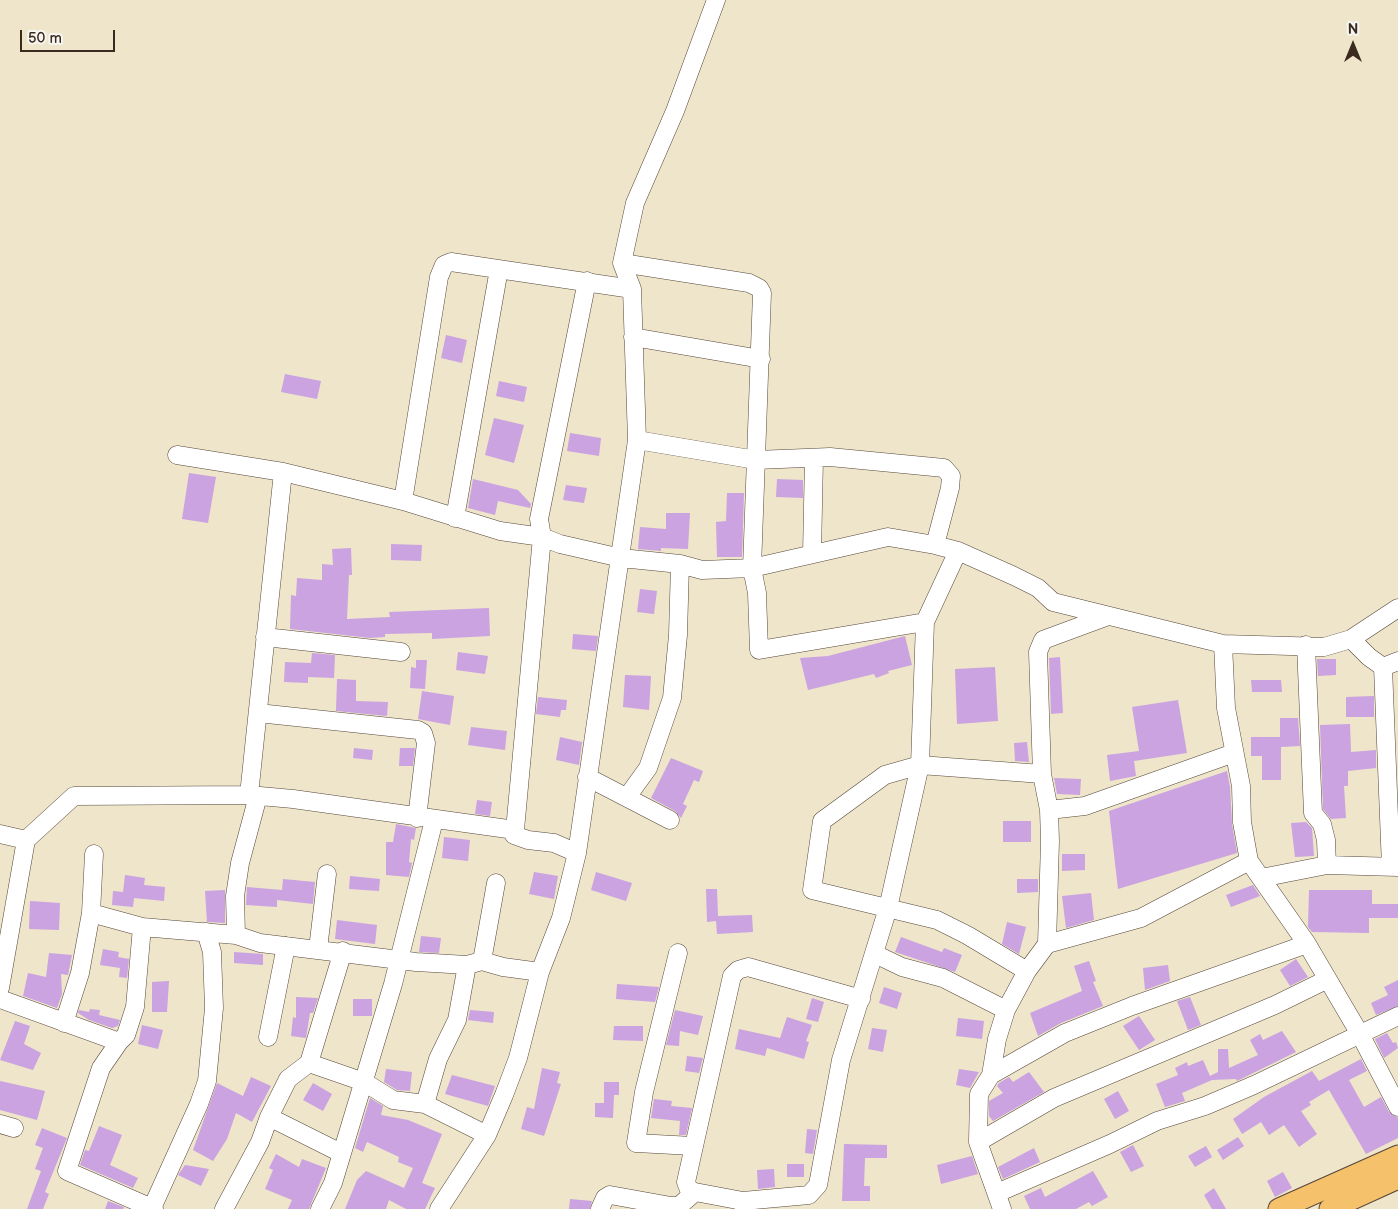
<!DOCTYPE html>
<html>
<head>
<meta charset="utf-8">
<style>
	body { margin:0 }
	#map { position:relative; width:1398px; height:1209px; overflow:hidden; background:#eee5cb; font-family:"Balsamiq Sans",sans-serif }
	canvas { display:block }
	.north { position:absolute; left:1328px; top:20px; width:50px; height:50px; -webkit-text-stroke:4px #f6f6f2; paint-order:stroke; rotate:0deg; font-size:14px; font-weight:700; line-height:20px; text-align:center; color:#3b2a1e }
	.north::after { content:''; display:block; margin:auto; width:18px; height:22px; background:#3b2a1e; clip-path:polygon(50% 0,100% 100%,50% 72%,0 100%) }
	.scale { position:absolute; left:20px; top:30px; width:95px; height:22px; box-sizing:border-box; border:2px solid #3b2a1e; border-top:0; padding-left:6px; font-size:15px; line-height:18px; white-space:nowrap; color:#3b2a1e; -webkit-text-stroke:4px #f6f6f2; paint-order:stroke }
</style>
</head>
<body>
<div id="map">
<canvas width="1398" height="1209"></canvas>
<div class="north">N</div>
<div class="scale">50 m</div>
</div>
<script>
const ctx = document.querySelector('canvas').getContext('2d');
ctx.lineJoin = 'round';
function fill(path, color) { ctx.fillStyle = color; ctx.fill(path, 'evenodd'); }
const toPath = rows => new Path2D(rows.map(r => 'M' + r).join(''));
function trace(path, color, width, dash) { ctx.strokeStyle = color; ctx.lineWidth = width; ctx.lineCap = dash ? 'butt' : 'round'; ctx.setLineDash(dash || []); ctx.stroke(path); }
fill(toPath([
	[446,335,467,340,462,363,441,358],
	[285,374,321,381,317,399,281,392],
	[499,381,527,387,524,402,496,396],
	[494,418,524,425,514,463,485,455],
	[570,433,601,438,599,456,567,451],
	[189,473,216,477,208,523,182,519],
	[473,479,518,490,531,504,530,508,498,501,495,515,468,508],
	[777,479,803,480,803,498,776,497],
	[566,485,587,488,584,503,563,500],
	[727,493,744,493,742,557,717,557,716,522,726,521],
	[666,513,690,513,688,549,661,548,661,551,638,549,640,527,666,529],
	[391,544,422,545,421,561,391,560],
	[351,548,352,575,349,575,347,619,390,617,389,612,489,608,490,636,432,639,432,633,385,634,385,637,370,638,290,629,291,595,296,596,297,578,322,580,322,564,333,565,332,549],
	[640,589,657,591,654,614,637,612],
	[573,634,598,636,596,651,572,649],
	[905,636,912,665,888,671,889,673,876,678,874,674,808,690,800,658,828,656],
	[458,652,488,656,485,674,456,670],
	[312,653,335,655,334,678,308,677,308,683,284,682,285,662,311,663],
	[1060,657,1063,713,1051,714,1049,658],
	[1317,659,1336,659,1336,675,1318,676],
	[416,660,427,660,425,689,410,688,411,667,416,668],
	[995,667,998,721,957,724,955,669],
	[625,675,651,676,649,710,623,707],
	[337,679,356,680,356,701,388,702,387,716,336,711],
	[1251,680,1281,680,1282,692,1252,692],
	[422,691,454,696,450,725,418,719],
	[1374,696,1374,717,1346,717,1346,697],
	[538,697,567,700,566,710,561,710,560,717,536,714],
	[1178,700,1187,753,1134,761,1136,776,1110,781,1107,755,1139,751,1132,707],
	[1280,718,1298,718,1300,746,1281,747,1281,780,1262,780,1262,756,1251,756,1251,737,1280,737],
	[1350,724,1351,752,1376,750,1376,768,1348,771,1348,786,1344,786,1346,818,1331,819,1323,809,1320,725],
	[471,727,507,731,505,750,468,745],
	[560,737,582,742,579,765,556,760],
	[1027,742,1029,762,1015,761,1014,743],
	[354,748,373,750,372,760,353,758],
	[400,748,415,748,413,766,399,766],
	[671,758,703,771,699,782,694,780,683,804,687,806,681,818,675,811,651,798],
	[1227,771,1230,787,1232,824,1237,853,1118,889,1109,811],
	[1054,778,1081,779,1080,795,1057,794],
	[477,800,492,802,490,816,475,814],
	[1003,821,1031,821,1031,842,1003,842],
	[1306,822,1312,828,1314,856,1295,857,1291,823],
	[396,824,416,828,414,840,411,839,409,862,412,863,409,877,386,875,386,842,393,842],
	[444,837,470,840,468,861,442,858],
	[1062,854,1085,854,1085,870,1062,871],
	[534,872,558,876,554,899,529,894],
	[596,872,632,883,626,901,591,890],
	[125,875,145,878,144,885,165,887,164,901,134,898,133,907,112,905,113,891,123,892],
	[350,876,380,879,379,891,349,889],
	[283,879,315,882,313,904,277,900,277,907,246,905,247,887,282,890],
	[1017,879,1038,879,1038,892,1017,893],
	[1253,885,1260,896,1231,907,1226,895],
	[706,889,717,889,718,916,752,915,753,932,717,934,716,921,707,922],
	[225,890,225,923,207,922,205,891],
	[1309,890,1372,890,1372,904,1398,904,1398,918,1369,918,1369,933,1312,932,1308,927],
	[1091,893,1094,920,1066,928,1062,896],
	[30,901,60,903,59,930,29,929],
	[337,920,377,925,375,944,335,939],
	[1007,922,1026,927,1019,954,1002,944],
	[421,936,441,938,439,953,419,952],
	[901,937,942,952,944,948,962,955,955,972,895,952],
	[103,949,119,952,118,957,129,959,127,978,119,977,120,968,100,965],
	[234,952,263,954,263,965,234,963],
	[49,953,72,955,68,975,61,974,62,994,57,1008,23,996,28,973,46,977],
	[1296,959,1308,977,1290,986,1280,970],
	[1089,961,1096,981,1093,982,1103,1006,1061,1023,1038,1036,1030,1013,1082,991,1074,966],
	[1168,965,1170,981,1145,990,1143,968],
	[1398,980,1398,1006,1376,1015,1371,1003,1388,995,1384,987],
	[169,981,167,1012,152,1012,152,982],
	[617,984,659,987,655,1002,616,999],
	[884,987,902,993,897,1009,879,1003],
	[296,997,318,998,313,1013,310,1013,306,1038,291,1036,293,1017,296,1018],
	[1190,997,1201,1025,1188,1030,1177,1001],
	[812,998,824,1002,818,1022,806,1019],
	[353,999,372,999,372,1016,353,1016],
	[90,1009,100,1010,99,1015,120,1020,118,1026,112,1028,89,1020,78,1013,79,1010,89,1012],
	[470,1010,494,1012,493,1023,468,1020],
	[675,1010,703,1016,698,1035,680,1031,679,1046,666,1045],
	[1139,1016,1155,1040,1139,1050,1123,1026],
	[787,1017,812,1025,806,1041,809,1042,804,1059,767,1048,765,1056,735,1049,739,1029,780,1038],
	[958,1018,984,1021,982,1039,956,1036],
	[15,1021,30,1026,24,1044,41,1053,33,1070,0,1060],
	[142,1025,163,1030,158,1049,138,1044],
	[614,1026,643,1026,643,1041,613,1040],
	[872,1028,887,1030,883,1052,868,1049],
	[1282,1031,1296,1052,1237,1081,1236,1079,1212,1080,1182,1093,1185,1101,1165,1107,1156,1084,1178,1075,1175,1068,1187,1062,1188,1066,1203,1060,1210,1076,1218,1072,1218,1049,1228,1049,1229,1068,1258,1055,1250,1040,1260,1034,1263,1040],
	[1387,1033,1393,1043,1396,1042,1398,1048,1384,1058,1375,1039],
	[687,1056,703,1058,699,1073,685,1071],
	[1361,1059,1367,1071,1349,1080,1364,1107,1381,1097,1389,1112,1398,1118,1398,1138,1366,1154,1329,1090,1309,1102,1311,1105,1301,1111,1317,1134,1299,1147,1284,1125,1269,1135,1261,1122,1242,1134,1233,1119,1264,1097,1312,1071,1319,1081],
	[542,1068,560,1072,557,1083,561,1084,544,1136,521,1129,527,1107,534,1109],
	[386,1069,412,1072,410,1091,397,1090,384,1082],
	[959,1069,979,1072,970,1088,956,1085],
	[1029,1072,1044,1092,993,1121,989,1116,989,1101,1003,1093,997,1086,999,1083,1009,1077,1013,1082],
	[452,1075,495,1086,488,1106,445,1094],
	[251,1077,271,1086,252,1122,236,1113,227,1139,213,1161,193,1150,217,1083,243,1096],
	[0,1081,45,1091,37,1120,0,1110],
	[604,1082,619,1082,619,1095,614,1095,613,1118,595,1117,595,1103,604,1103],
	[313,1083,332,1094,323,1111,303,1100],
	[1118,1091,1129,1111,1115,1119,1104,1099],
	[370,1098,383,1106,381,1115,408,1120,442,1134,422,1183,435,1188,425,1209,406,1209,389,1200,386,1209,345,1209,357,1180,366,1171,404,1188,413,1168,398,1162,399,1157,367,1142,363,1152,355,1148],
	[654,1099,672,1101,671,1106,692,1108,686,1135,679,1135,680,1121,651,1118],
	[99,1126,122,1135,110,1165,138,1178,133,1188,80,1165,85,1150,89,1151],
	[42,1128,67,1138,45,1192,49,1194,43,1209,27,1209,41,1171,35,1169,43,1148,35,1145],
	[807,1129,817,1130,813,1154,805,1153],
	[1238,1137,1244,1146,1223,1160,1217,1150],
	[844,1144,887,1145,887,1158,865,1158,864,1186,870,1186,870,1201,842,1201],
	[1133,1145,1144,1166,1131,1172,1120,1152],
	[1206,1146,1212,1157,1195,1167,1188,1156],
	[1034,1148,1040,1162,1003,1179,998,1167],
	[276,1154,299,1167,302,1159,326,1168,309,1209,288,1209,292,1200,265,1189,273,1170,269,1168],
	[972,1156,978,1174,941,1184,937,1165],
	[787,1164,804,1164,804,1177,787,1177],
	[185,1165,209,1169,201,1186,178,1175],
	[774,1169,775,1187,758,1189,757,1170],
	[1093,1171,1108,1197,1092,1206,1089,1202,1076,1209,1030,1209,1024,1196,1041,1188,1045,1197],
	[1283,1172,1292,1188,1275,1197,1267,1181],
	[1214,1188,1226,1209,1212,1209,1204,1195],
	[570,1199,592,1201,590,1209,569,1209],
	[108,1201,124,1207,123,1209,105,1209]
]), '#caa3e0');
const minor = toPath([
	[622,263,749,283,759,288,762,293,752,568,757,593,759,650,925,622],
	[633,337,761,359],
	[637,440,756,460,830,457,944,468,951,476,950,488,935,545],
	[177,455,283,472,403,501,500,531,542,537,560,544,621,558,680,564,702,570,752,568,888,537,935,545,958,551,1014,576,1038,588,1053,602,1223,644],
	[403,501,439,277,444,265,451,262,632,289],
	[455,518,499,269],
	[812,554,814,458],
	[1398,608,1351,639,1324,647,1223,644,1226,708,1241,786,1242,822,1249,861,1307,944,1361,1036,1398,1107],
	[265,637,401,652],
	[1351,639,1369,657,1383,667,1398,661],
	[1306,645,1313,813,1322,824,1326,840,1327,865],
	[1383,667,1391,867],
	[258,713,418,730,423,733,426,743,417,818],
	[1042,774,1038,652,1043,640,1108,616],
	[587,777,670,820],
	[249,795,283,472],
	[258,796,240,863,235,896,236,935,260,943,416,962,467,965,482,961,503,967,540,972],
	[627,797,648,768,672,698,678,635,680,564],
	[1049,810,1085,806,1234,753],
	[515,830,542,537,539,519,587,281],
	[0,834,26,840],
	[1261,878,1327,865,1398,867],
	[91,913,142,927,236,935],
	[318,949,327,874],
	[678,953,644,1092,636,1143,693,1146],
	[875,954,902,967,943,978,1006,1010],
	[482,961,496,883],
	[1027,971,967,935,937,920,812,890,822,821,885,775,920,765,1042,774,1049,810,1050,841,1047,944,1141,918,1249,861],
	[0,988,26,840,74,796,249,795,293,799,515,830,514,835,528,840,554,843,577,853],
	[0,999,119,1042,101,1068,67,1171,154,1209],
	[64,1023,80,973,91,913,94,854],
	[268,1037,286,946],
	[119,1042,126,1035,135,1007,142,927],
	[309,1063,364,1082,393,1100,425,1104,487,1135],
	[991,1075,1065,1033,1132,1006,1307,944],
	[425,1104,438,1059,457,1020,467,965],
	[269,1117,341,1153],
	[0,1124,14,1128],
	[978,1142,1054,1098,1275,1005,1326,980],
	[997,1193,1110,1144,1157,1121,1205,1106,1254,1085,1398,1016],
	[743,1201,809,1195,818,1185,841,1060,888,908,920,765,925,622,958,551],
	[152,1208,199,1104,207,1081,214,1008,212,952,206,932],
	[224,1209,260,1142,269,1117,288,1079,309,1063,343,951],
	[320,1209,333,1183,393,984,434,820],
	[439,1209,487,1135,504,1095,518,1058,540,972,561,918,577,853,637,440,632,289,622,263,635,203,675,111,716,0],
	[600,1209,605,1198,610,1195,671,1206,679,1206,695,1192],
	[744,1209,743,1201,695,1192,689,1190,686,1182,732,976,738,970,748,967,861,999],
	[1002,1209,978,1142,979,1094,991,1075,997,1039,1006,1010,1027,971,1047,944]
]);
const major = toPath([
	[1279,1209,1398,1156],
	[1330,1209,1398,1178]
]);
trace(minor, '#564638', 19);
trace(major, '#564638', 23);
trace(minor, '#fff', 18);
trace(major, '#f5c16b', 21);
</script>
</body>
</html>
